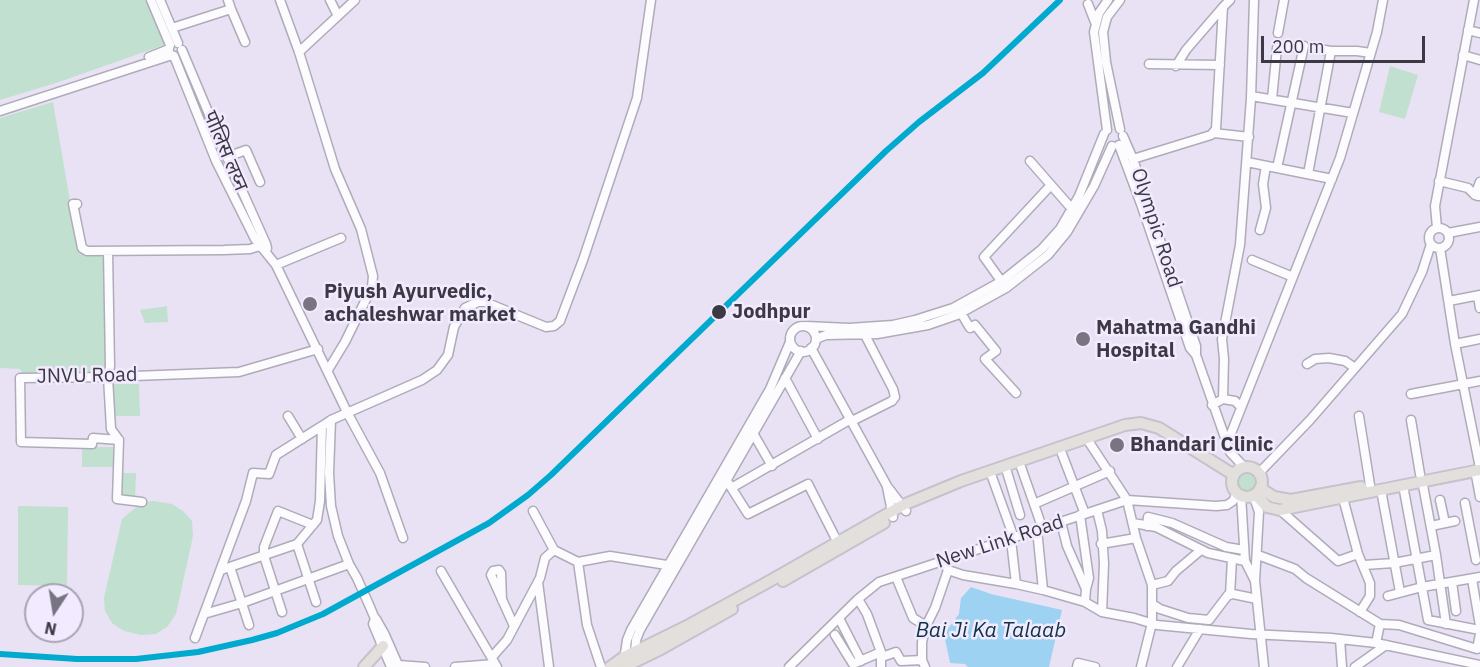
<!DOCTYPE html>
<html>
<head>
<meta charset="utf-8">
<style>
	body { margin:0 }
	#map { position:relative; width:1480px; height:667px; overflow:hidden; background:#e9e2f4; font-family:"IBM Plex Sans",sans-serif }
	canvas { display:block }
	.north { position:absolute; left:24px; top:583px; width:60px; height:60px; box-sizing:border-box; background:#f2ebff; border:2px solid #a9a3b4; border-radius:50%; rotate:192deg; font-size:16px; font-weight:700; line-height:24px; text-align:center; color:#3c3844 }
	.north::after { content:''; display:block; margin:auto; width:21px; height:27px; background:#797482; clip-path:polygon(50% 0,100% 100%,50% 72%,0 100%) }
	.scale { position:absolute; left:1261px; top:36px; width:164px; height:27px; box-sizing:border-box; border:3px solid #3c3844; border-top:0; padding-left:8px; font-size:18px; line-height:21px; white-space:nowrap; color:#3c3844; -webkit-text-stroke:4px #f2ebff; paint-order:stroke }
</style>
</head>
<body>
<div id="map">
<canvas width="1480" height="667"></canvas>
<div class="north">N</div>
<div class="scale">200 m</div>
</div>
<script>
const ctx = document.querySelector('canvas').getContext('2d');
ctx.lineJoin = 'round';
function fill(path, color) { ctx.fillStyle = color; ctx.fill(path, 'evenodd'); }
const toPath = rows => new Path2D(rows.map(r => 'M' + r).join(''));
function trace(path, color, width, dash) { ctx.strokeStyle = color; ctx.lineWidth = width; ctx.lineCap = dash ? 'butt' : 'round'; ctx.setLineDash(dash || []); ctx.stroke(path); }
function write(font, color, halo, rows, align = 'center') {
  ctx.font = font + ' "IBM Plex Sans","Noto Sans Devanagari",sans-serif'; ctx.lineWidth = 5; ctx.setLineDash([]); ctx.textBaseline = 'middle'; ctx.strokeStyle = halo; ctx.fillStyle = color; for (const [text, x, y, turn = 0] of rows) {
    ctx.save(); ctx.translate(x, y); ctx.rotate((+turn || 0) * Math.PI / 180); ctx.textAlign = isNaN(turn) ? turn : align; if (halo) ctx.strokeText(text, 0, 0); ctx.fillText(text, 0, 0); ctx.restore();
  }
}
fill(toPath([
	[0,0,147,0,167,44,56,83,0,100],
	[1390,66,1418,75,1405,119,1379,112],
	[53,102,79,253,108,257,109,374,25,377,20,369,0,368,0,118],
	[167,306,168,322,145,323,140,310],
	[113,384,139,384,140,416,113,416],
	[82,447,113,447,113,467,82,467],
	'1237 482a10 10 0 1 1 20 0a10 10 0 1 1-20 0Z',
	[120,473,136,473,135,499,120,498],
	[154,501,172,504,183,511,192,521,193,536,176,614,167,627,156,634,141,635,124,631,112,623,105,611,104,598,122,519,142,502],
	[18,506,68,507,67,586,18,585]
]), '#c1e0cf');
fill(toPath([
	[971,587,991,594,1062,610,1049,667,968,667,965,664,950,663,944,634,959,614,961,598]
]), '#9ed2f2');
const minor = toPath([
	[151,0,170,45],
	[160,0,178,43],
	[280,0,299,52,335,169,361,229,373,276,372,287,345,342,328,370],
	[330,0,338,16],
	[1088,4,1095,22],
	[231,9,245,42],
	[172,28,231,9,228,0],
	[1468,30,1480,33],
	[1278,33,1284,0],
	[1313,48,1331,51],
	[182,50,227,157,266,244,267,248],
	[299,52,355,0],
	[1463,55,1480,60],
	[174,56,216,161,255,239,276,265,348,414,380,473,403,538],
	[149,57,169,49],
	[1149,64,1220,65],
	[1176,66,1186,50,1223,7],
	[1251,96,1353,113],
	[1272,99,1277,48,1304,46,1277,168],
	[0,111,172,55],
	[1120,129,1106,62,1103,32,1107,17,1120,0],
	[1107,130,1094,32,1099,13,1108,0],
	[1214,133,1249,137],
	[1123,136,1133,159,1168,264],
	[1119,145,1141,204,1190,348,1196,355,1230,452,1244,467],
	[227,157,246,150,260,182],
	[1133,159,1211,135,1216,129,1223,7,1230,0],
	[1030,161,1072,209],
	[1247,162,1332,179],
	[1308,174,1331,51,1357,51,1371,53],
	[1439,181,1468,188,1475,195],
	[1478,196,1475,195,1480,182],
	[77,204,73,204,82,248,87,251,224,250,250,249,266,244],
	'1429 238a10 10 0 1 1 20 0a10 10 0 1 1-20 0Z',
	[1437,228,1435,206,1474,0],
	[1260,230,1266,208,1263,184,1266,166],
	[1448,233,1480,227],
	[1440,248,1455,344,1479,463],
	[108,251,110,366,108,377,111,429,119,440,117,499,142,502],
	[1252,260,1293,277],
	[276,265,341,238],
	[1174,281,1196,346,1196,355],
	[1004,285,984,257,1051,185],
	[1478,296,1480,308],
	[1449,301,1480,295],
	[961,313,970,328,975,325,996,351,985,359,1016,393],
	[806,326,849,328,893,325,915,320,953,308,1002,281,1042,249,1060,229,1079,196,1104,134],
	'790 339a13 13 0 1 1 26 0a13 13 0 1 1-26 0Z',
	[816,339,826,335,877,334,928,325,957,315,1006,288,1048,255,1067,232,1094,186,1112,146],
	[1455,344,1480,339],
	[811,348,887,486,906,511],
	[1307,364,1315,359,1329,358,1345,361,1355,368],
	[785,378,818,439],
	[1411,394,1480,381],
	[1223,399,1235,401,1241,407],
	[1212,405,1223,399,1224,359,1222,339,1240,245,1251,98,1254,0],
	[288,416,302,439],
	[1359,416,1370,485],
	[331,420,329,473,331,506,338,536,349,564,357,578,370,607,375,619,373,624,391,667],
	[1411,420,1420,474],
	[852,421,892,401,895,397,893,389,865,335],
	[753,433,772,466],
	[1087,439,1127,500,1136,538,1152,585,1152,623,1141,667],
	[119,440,93,438,92,444,21,442,20,378,108,377,239,372,318,349],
	[1228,441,1340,158,1377,32,1383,0],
	[1062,454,1085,514],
	[1021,467,1034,504,1110,471],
	[1475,470,1480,497],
	[1007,472,1020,515],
	[1259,473,1310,420,1402,314,1422,272,1431,244],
	[992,477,1014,538],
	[1422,480,1436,555,1446,624],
	[727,481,748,514,808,484,837,541],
	[1403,485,1428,620,1480,630],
	[733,487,851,419],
	[887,487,893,517],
	[1381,490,1400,592],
	[1241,495,1245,561,1255,581],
	[1253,495,1259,512,1255,581,1264,667],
	[1343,498,1358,554,1370,583,1370,596,1360,612],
	[1440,500,1445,523],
	[1465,503,1476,560],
	[1034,504,1042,527],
	[1097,510,1102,531,1104,564,1102,612],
	[1280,510,1338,561,1358,554],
	[533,511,554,550],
	[1080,515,1089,578,1086,589],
	[1061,522,1067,546,1086,589,1085,602],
	[1133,523,1156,527,1208,553,1245,561],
	[1147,526,1148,517,1172,523,1226,547,1244,550],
	[1431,526,1455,521],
	[1037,529,1043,590],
	[297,544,316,602],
	[1101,544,1136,538],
	[1258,555,1295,569,1306,578,1380,624],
	[943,561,948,570,963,575,1016,584,1011,540],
	[578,562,587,625,601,667],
	[1364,565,1394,563,1436,555],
	[230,567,249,625],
	[221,570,297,544,317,520,320,501,322,426,331,420,422,380,437,370,448,355,454,327,465,308,478,302,485,302,546,327,554,326,560,321,583,260,637,98,651,0],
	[441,571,497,667],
	[896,577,913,618,926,626],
	[1472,579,1480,626],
	[538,582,549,667],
	[1452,582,1456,611],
	[1016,584,1043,590,1085,602,1102,612,1134,618,1157,625,1251,634,1331,638,1376,643,1480,665],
	[1152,585,1168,581,1176,571,1201,550],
	[1230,595,1232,559],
	[1388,596,1422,587,1480,577],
	[858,599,867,614,881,652,881,667],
	[502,600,501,573,499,570,493,571,491,575,514,626],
	[1152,604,1160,609,1188,618,1209,620,1228,595,1233,594,1257,599],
	[282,612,264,556,264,547,278,511,313,525],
	[204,614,242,603,349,564],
	[839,618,861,661],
	[376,619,385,635,399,667],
	[835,635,853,664,881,652],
	[195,638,246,501,253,473,269,474,276,455,322,426],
	[1340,639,1342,667],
	[1376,643,1380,624,1399,625,1477,649,1480,634],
	[635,655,636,640,640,630,801,351],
	[492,657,507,640,540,578,545,558,554,550,578,562,610,556,673,566],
	[882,657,896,652,901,661,922,660,925,667],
	[624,660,627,640,631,630,770,389,790,342],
	[922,660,922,642,926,626,935,608,948,570],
	[399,665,425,667],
	[455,667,495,664],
	[789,667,858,599,879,582,1127,500,1216,506,1227,505,1233,501,1237,493],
	[1077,667,1078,663,1095,667],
	[1177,667,1200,629],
	[1355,667,1386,645]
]);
const major = toPath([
	'1232 482a15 15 0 1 1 30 0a15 15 0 1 1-30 0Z',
	[1260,488,1274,497,1291,500,1361,487],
	[1255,494,1267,507,1280,510,1480,470],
	[783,581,884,523],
	[364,667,383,646],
	[610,667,624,657,689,625,768,582,903,505,961,481,1125,425,1141,423,1159,428,1234,475],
	[624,667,661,649,732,609]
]);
trace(minor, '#b0abb9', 11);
trace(major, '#c5c2cb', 14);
trace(minor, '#fcfbfd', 8);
trace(major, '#e3dfdc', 10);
trace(toPath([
	[0,654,77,659,136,659,198,652,252,640,277,633,323,614,489,523,528,495,551,475,886,151,919,122,983,73,1060,0]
]), '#00a9ce', 6);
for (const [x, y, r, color] of [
	[310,304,8,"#797482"],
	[719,312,8,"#3c3844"],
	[1083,339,8,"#797482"],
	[1117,445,8,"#797482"]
]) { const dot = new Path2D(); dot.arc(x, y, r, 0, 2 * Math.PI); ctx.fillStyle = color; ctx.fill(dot); trace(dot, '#f2ebff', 2); }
write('20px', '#3c3844', '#f2ebff', [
	["पोलिस लय्न",225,151,67],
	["Olympic Road",1156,228,72],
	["JNVU Road",87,376,-1],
	["New Link Road",1000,542,-18]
]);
write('bold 20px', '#3c3844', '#f2ebff', [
	["Piyush Ayurvedic,",324,292],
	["achaleshwar market",324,315],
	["Mahatma Gandhi",1096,328],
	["Hospital",1096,351],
	["Bhandari Clinic",1130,445]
], 'left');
write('bold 20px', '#3c3844', '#f2ebff', [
	["Jodhpur",732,312]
], 'left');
write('italic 21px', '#0e3242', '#f2ebff', [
	["Bai Ji Ka Talaab",991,631]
]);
</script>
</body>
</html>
